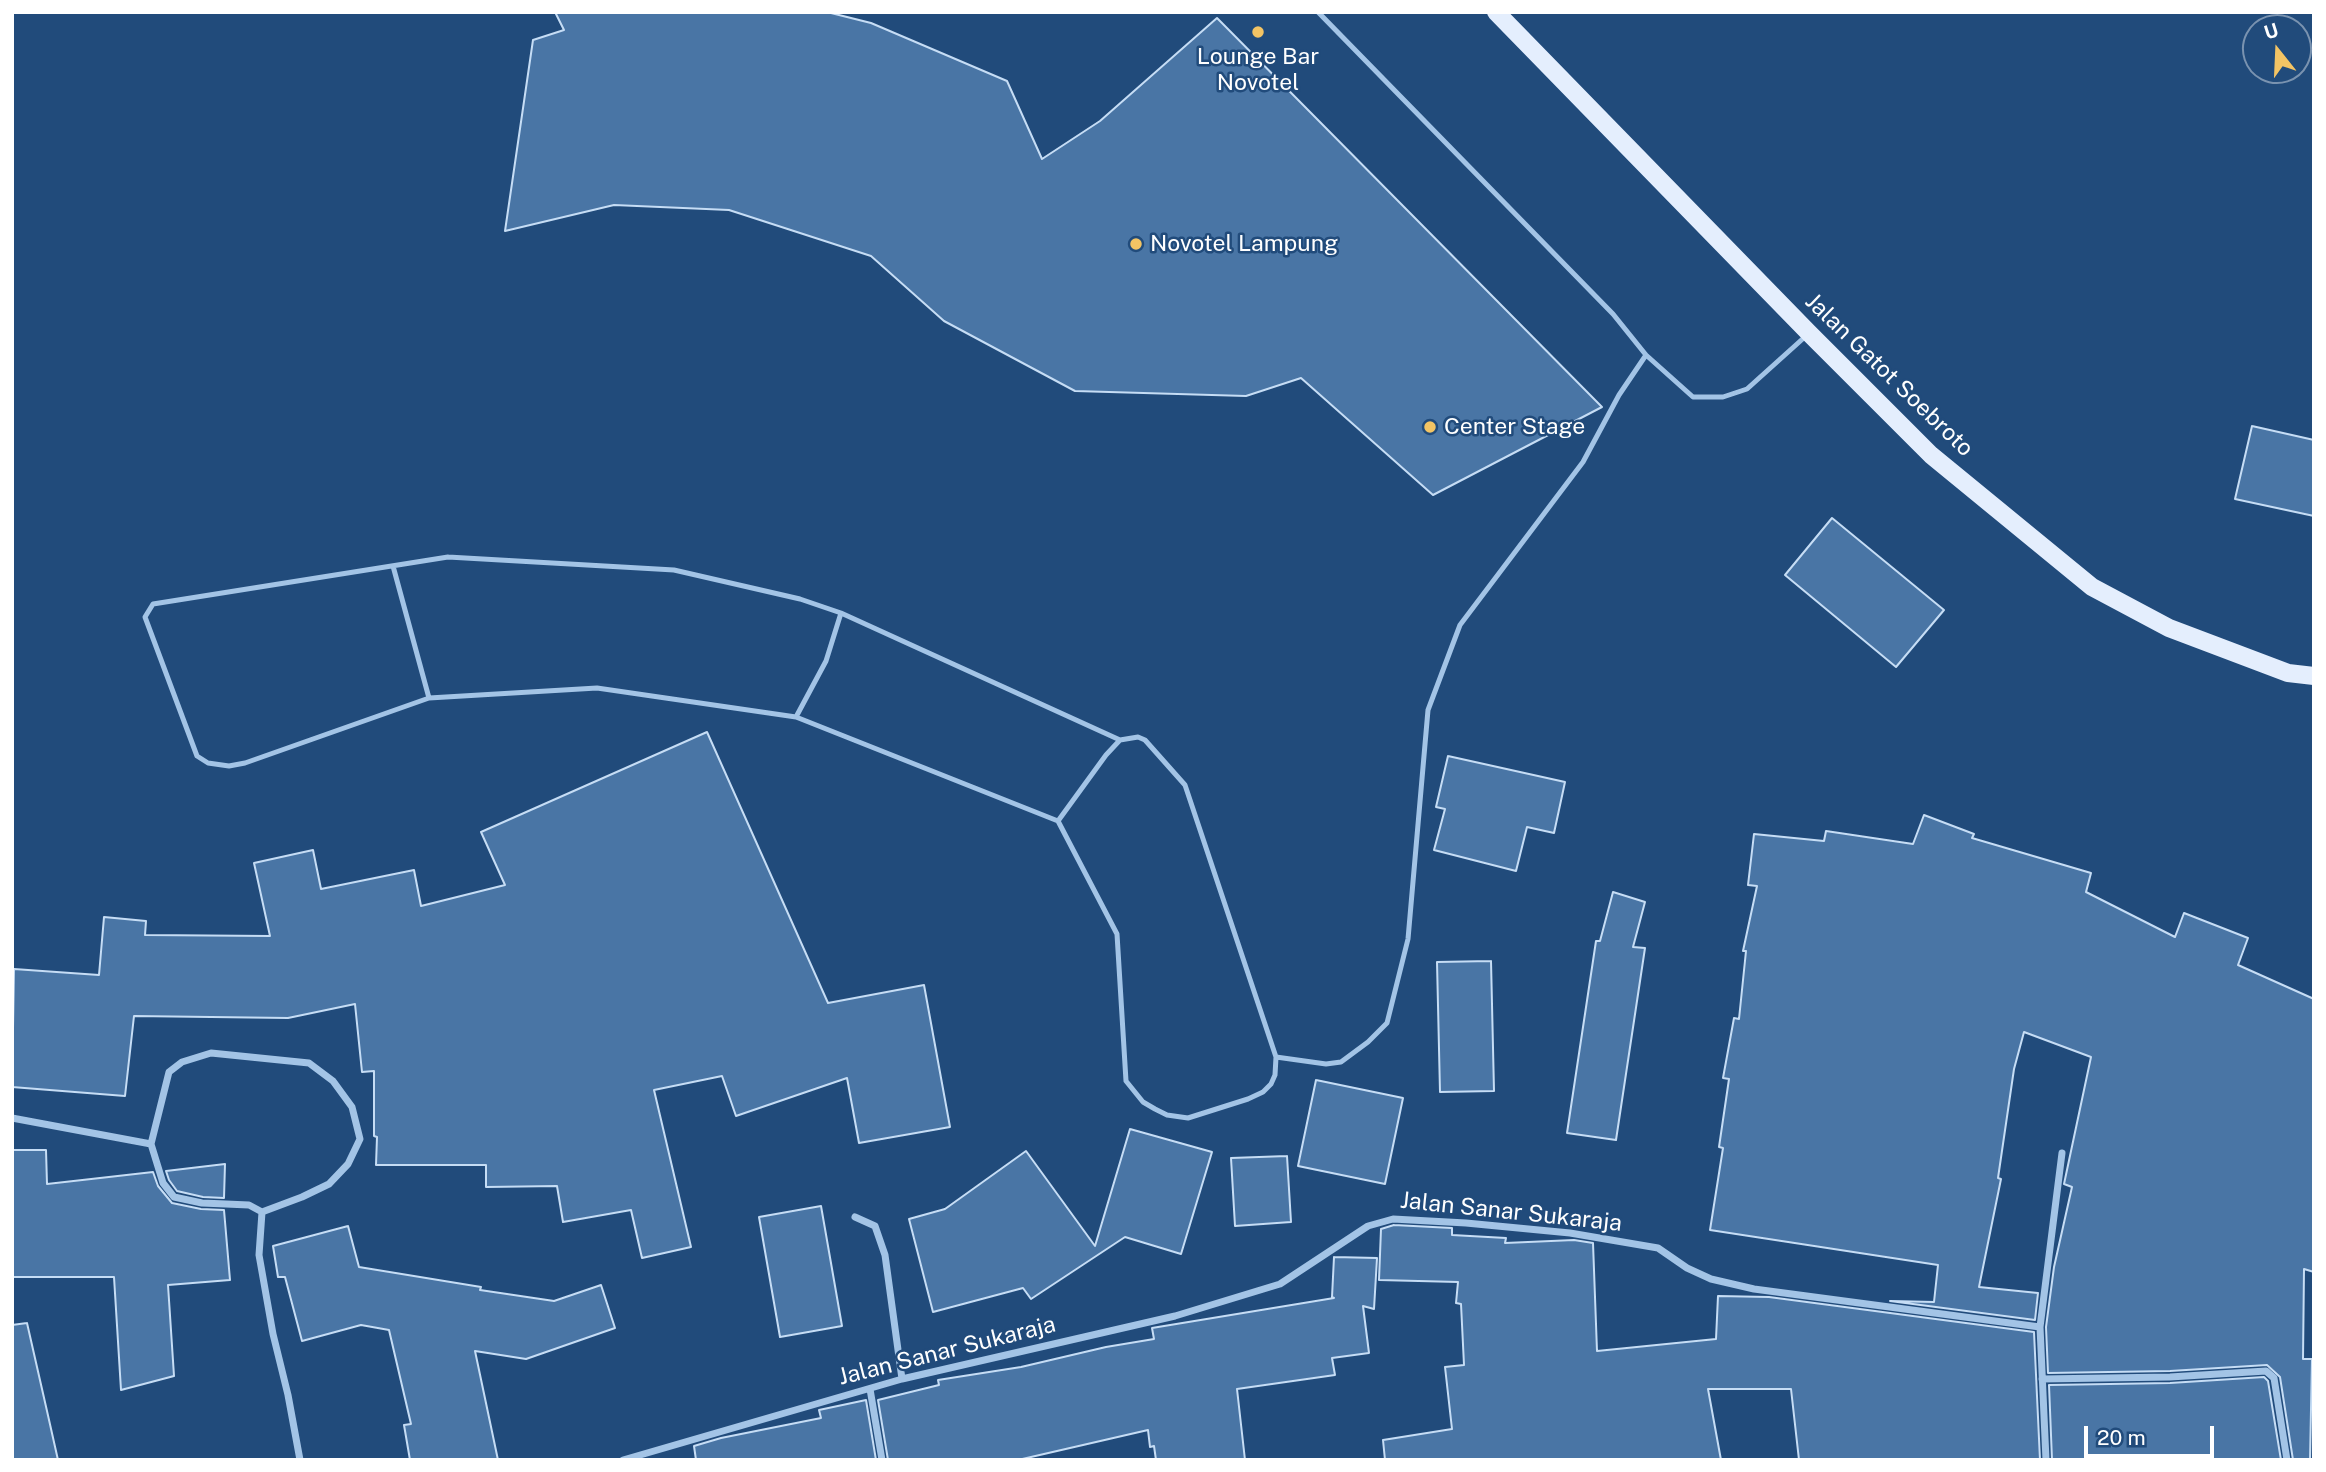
<!DOCTYPE html>
<html>
<head>
<meta charset="utf-8">
<style>
	body { margin:0 }
	#map { position:relative; width:2326px; height:1472px; overflow:hidden; background:#214b7b; font-family:"Public Sans",sans-serif }
	canvas { display:block }
	.frame { position:absolute; inset:0; border:14px solid #fff; pointer-events:none }
	.north { position:absolute; left:2242px; top:14px; width:70px; height:70px; box-sizing:border-box; background:#214b7b; border:2px solid #7a93b0; border-radius:50%; rotate:342deg; font-size:19px; font-weight:700; line-height:28px; text-align:center; color:#fff }
	.north::after { content:''; display:block; margin:auto; width:24px; height:32px; background:#f3c464; clip-path:polygon(50% 0,100% 100%,50% 72%,0 100%) }
	.scale { position:absolute; left:2084px; top:1426px; width:130px; height:32px; box-sizing:border-box; border:4px solid #fff; border-top:0; padding-left:9px; font-size:21px; line-height:24px; white-space:nowrap; color:#fff; -webkit-text-stroke:5px #214b7b; paint-order:stroke }
</style>
</head>
<body>
<div id="map">
<canvas width="2326" height="1472"></canvas>
<div class="frame"></div>
<div class="north">U</div>
<div class="scale">20 m</div>
</div>
<script>
const ctx = document.querySelector('canvas').getContext('2d');
ctx.lineJoin = 'round';
function fill(path, color) { ctx.fillStyle = color; ctx.fill(path, 'evenodd'); }
const toPath = rows => new Path2D(rows.map(r => 'M' + r).join(''));
function trace(path, color, width, dash) { ctx.strokeStyle = color; ctx.lineWidth = width; ctx.lineCap = dash ? 'butt' : 'round'; ctx.setLineDash(dash || []); ctx.stroke(path); }
function write(font, color, halo, rows, align = 'center') {
  ctx.font = font + ' "Public Sans",sans-serif'; ctx.lineWidth = 5; ctx.setLineDash([]); ctx.textBaseline = 'middle'; ctx.strokeStyle = halo; ctx.fillStyle = color; for (const [text, x, y, turn = 0] of rows) {
    ctx.save(); ctx.translate(x, y); ctx.rotate((+turn || 0) * Math.PI / 180); ctx.textAlign = isNaN(turn) ? turn : align; if (halo) ctx.strokeText(text, 0, 0); ctx.fillText(text, 0, 0); ctx.restore();
  }
}
const building = toPath([
	[555,12,827,12,871,23,1007,81,1042,159,1100,121,1217,18,1602,407,1433,495,1301,378,1246,396,1075,391,944,321,871,256,729,210,614,205,505,231,533,40,564,30,555,12],
	[2252,426,2314,440,2314,516,2235,499,2252,426],
	[1832,518,1944,610,1896,667,1785,575,1832,518],
	[707,732,828,1003,924,985,950,1127,859,1143,847,1078,736,1116,722,1076,654,1090,691,1247,642,1258,631,1210,563,1222,557,1186,486,1187,486,1165,376,1165,377,1137,374,1136,374,1071,362,1072,355,1004,288,1018,134,1016,125,1096,12,1087,14,969,99,975,104,917,146,921,145,935,270,936,254,863,313,850,321,889,414,870,421,906,505,885,481,832,707,732],
	[1448,756,1565,782,1554,833,1527,827,1516,871,1434,850,1445,809,1436,807,1448,756],
	[1924,815,1974,834,1972,838,2091,873,2086,892,2175,937,2184,913,2248,938,2238,965,2314,999,2314,1272,2304,1269,2303,1359,2312,1359,2310,1460,2293,1460,2280,1377,2267,1365,2170,1371,2048,1373,2046,1327,2054,1267,2072,1187,2064,1184,2091,1057,2024,1032,2014,1069,1998,1178,2001,1179,1979,1287,2038,1293,2035,1320,1890,1301,1934,1302,1938,1265,1710,1230,1723,1148,1719,1147,1729,1079,1723,1078,1734,1018,1739,1019,1746,951,1743,951,1757,886,1748,885,1754,834,1824,841,1826,831,1913,844,1924,815],
	[1613,892,1645,902,1633,947,1645,948,1616,1140,1567,1133,1596,941,1600,941,1613,892],
	[1491,961,1494,1091,1440,1092,1437,962,1491,961],
	[1316,1080,1403,1098,1385,1184,1298,1166,1316,1080],
	[1130,1129,1212,1152,1181,1254,1125,1237,1031,1299,1023,1288,933,1312,909,1219,945,1209,1026,1151,1095,1246,1130,1129],
	[12,1150,46,1150,47,1184,153,1172,158,1186,172,1203,201,1209,224,1210,230,1280,168,1285,174,1376,121,1390,114,1277,12,1277,12,1150],
	[1287,1156,1291,1222,1235,1226,1231,1158,1287,1156],
	[225,1164,224,1198,203,1197,177,1191,169,1180,166,1171,225,1164],
	[821,1206,842,1326,780,1337,759,1217,821,1206],
	[1394,1225,1452,1228,1452,1235,1506,1238,1505,1243,1574,1240,1593,1243,1597,1351,1716,1339,1718,1296,1769,1297,2034,1332,2040,1460,1799,1460,1791,1389,1708,1389,1721,1460,1385,1460,1383,1440,1452,1429,1445,1367,1464,1365,1461,1304,1456,1303,1458,1282,1379,1280,1381,1229,1394,1225],
	[348,1226,359,1267,481,1287,480,1290,554,1301,601,1285,615,1328,526,1359,475,1351,498,1460,410,1460,404,1425,411,1424,389,1330,361,1325,302,1341,285,1277,278,1277,273,1246,348,1226],
	[1334,1257,1377,1258,1374,1309,1363,1306,1369,1353,1332,1358,1335,1375,1237,1389,1245,1460,1156,1460,1154,1446,1150,1447,1148,1430,1018,1460,888,1460,878,1400,939,1385,938,1380,1021,1367,1106,1347,1154,1339,1152,1328,1334,1298,1332,1297,1334,1257],
	[27,1323,47,1411,58,1460,12,1460,12,1325,27,1323],
	[2264,1377,2268,1381,2281,1460,2052,1460,2049,1385,2170,1383,2264,1377],
	[866,1400,876,1460,696,1460,694,1446,721,1438,821,1418,819,1410,866,1400]
]);
fill(building, '#4975a5');
trace(building, '#c6ddf5', 2);
trace(toPath([
	[1646,355,1693,397,1723,397,1747,389,1807,335],
	[448,557,674,570,800,599,841,613,826,661,796,717,597,688,429,698,245,763,229,766,208,763,197,756,145,617,153,604,448,557],
	[393,566,429,698],
	[841,613,1120,740],
	[796,717,1058,821,1117,934,1126,1081,1143,1102,1155,1109,1167,1115,1188,1118,1248,1099,1263,1092,1271,1084,1275,1075,1276,1057,1185,785,1145,740,1138,737,1120,740,1106,755,1058,821],
	[1276,1057,1326,1064,1341,1062,1368,1042,1387,1023,1408,939,1428,710,1460,625,1583,462,1619,395,1646,355,1613,314,1318,12]
]), '#a3c4e6', 5);
trace(toPath([
	[12,1118,151,1144,163,1183,174,1197,202,1203,249,1205,262,1212,302,1197,329,1184,348,1164,360,1139,352,1107,333,1081,309,1063,211,1053,182,1062,169,1072,151,1144],
	[262,1212,259,1255,273,1334,288,1395,300,1460],
	[855,1217,875,1226,885,1255,902,1379],
	[2040,1327,2062,1153],
	[2042,1379,2170,1377,2266,1371,2274,1378,2287,1460],
	[870,1389,882,1460],
	[623,1460,902,1379,1175,1316,1280,1284,1368,1226,1393,1219,1466,1223,1570,1233,1658,1248,1687,1268,1711,1279,1754,1289,2040,1327,2046,1460]
]), '#a3c4e6', 7);
trace(toPath([
	[1496,12,1809,333,1931,455,2092,587,2169,628,2288,673,2314,676]
]), '#e4eefd', 18);
for (const [x, y, r, color] of [
	[1258,32,7,"#f3c464"],
	[1136,244,7,"#f3c464"],
	[1430,427,7,"#f3c464"]
]) { const dot = new Path2D(); dot.arc(x, y, r, 0, 2 * Math.PI); ctx.fillStyle = color; ctx.fill(dot); trace(dot, '#214b7b', 2.5); }
write('23px', '#fff', '#214b7b', [
	["Lounge Bar",1258,57,"center"],
	["Novotel",1258,83,"center"],
	["Novotel Lampung",1150,244],
	["Center Stage",1444,427]
], 'left');
write('23px', '#fff', '#214b7b', [
	["Jalan Gatot Soebroto",1889,375,44],
	["Jalan Sanar Sukaraja",1511,1212,6],
	["Jalan Sanar Sukaraja",947,1351,-14]
]);
</script>
</body>
</html>
